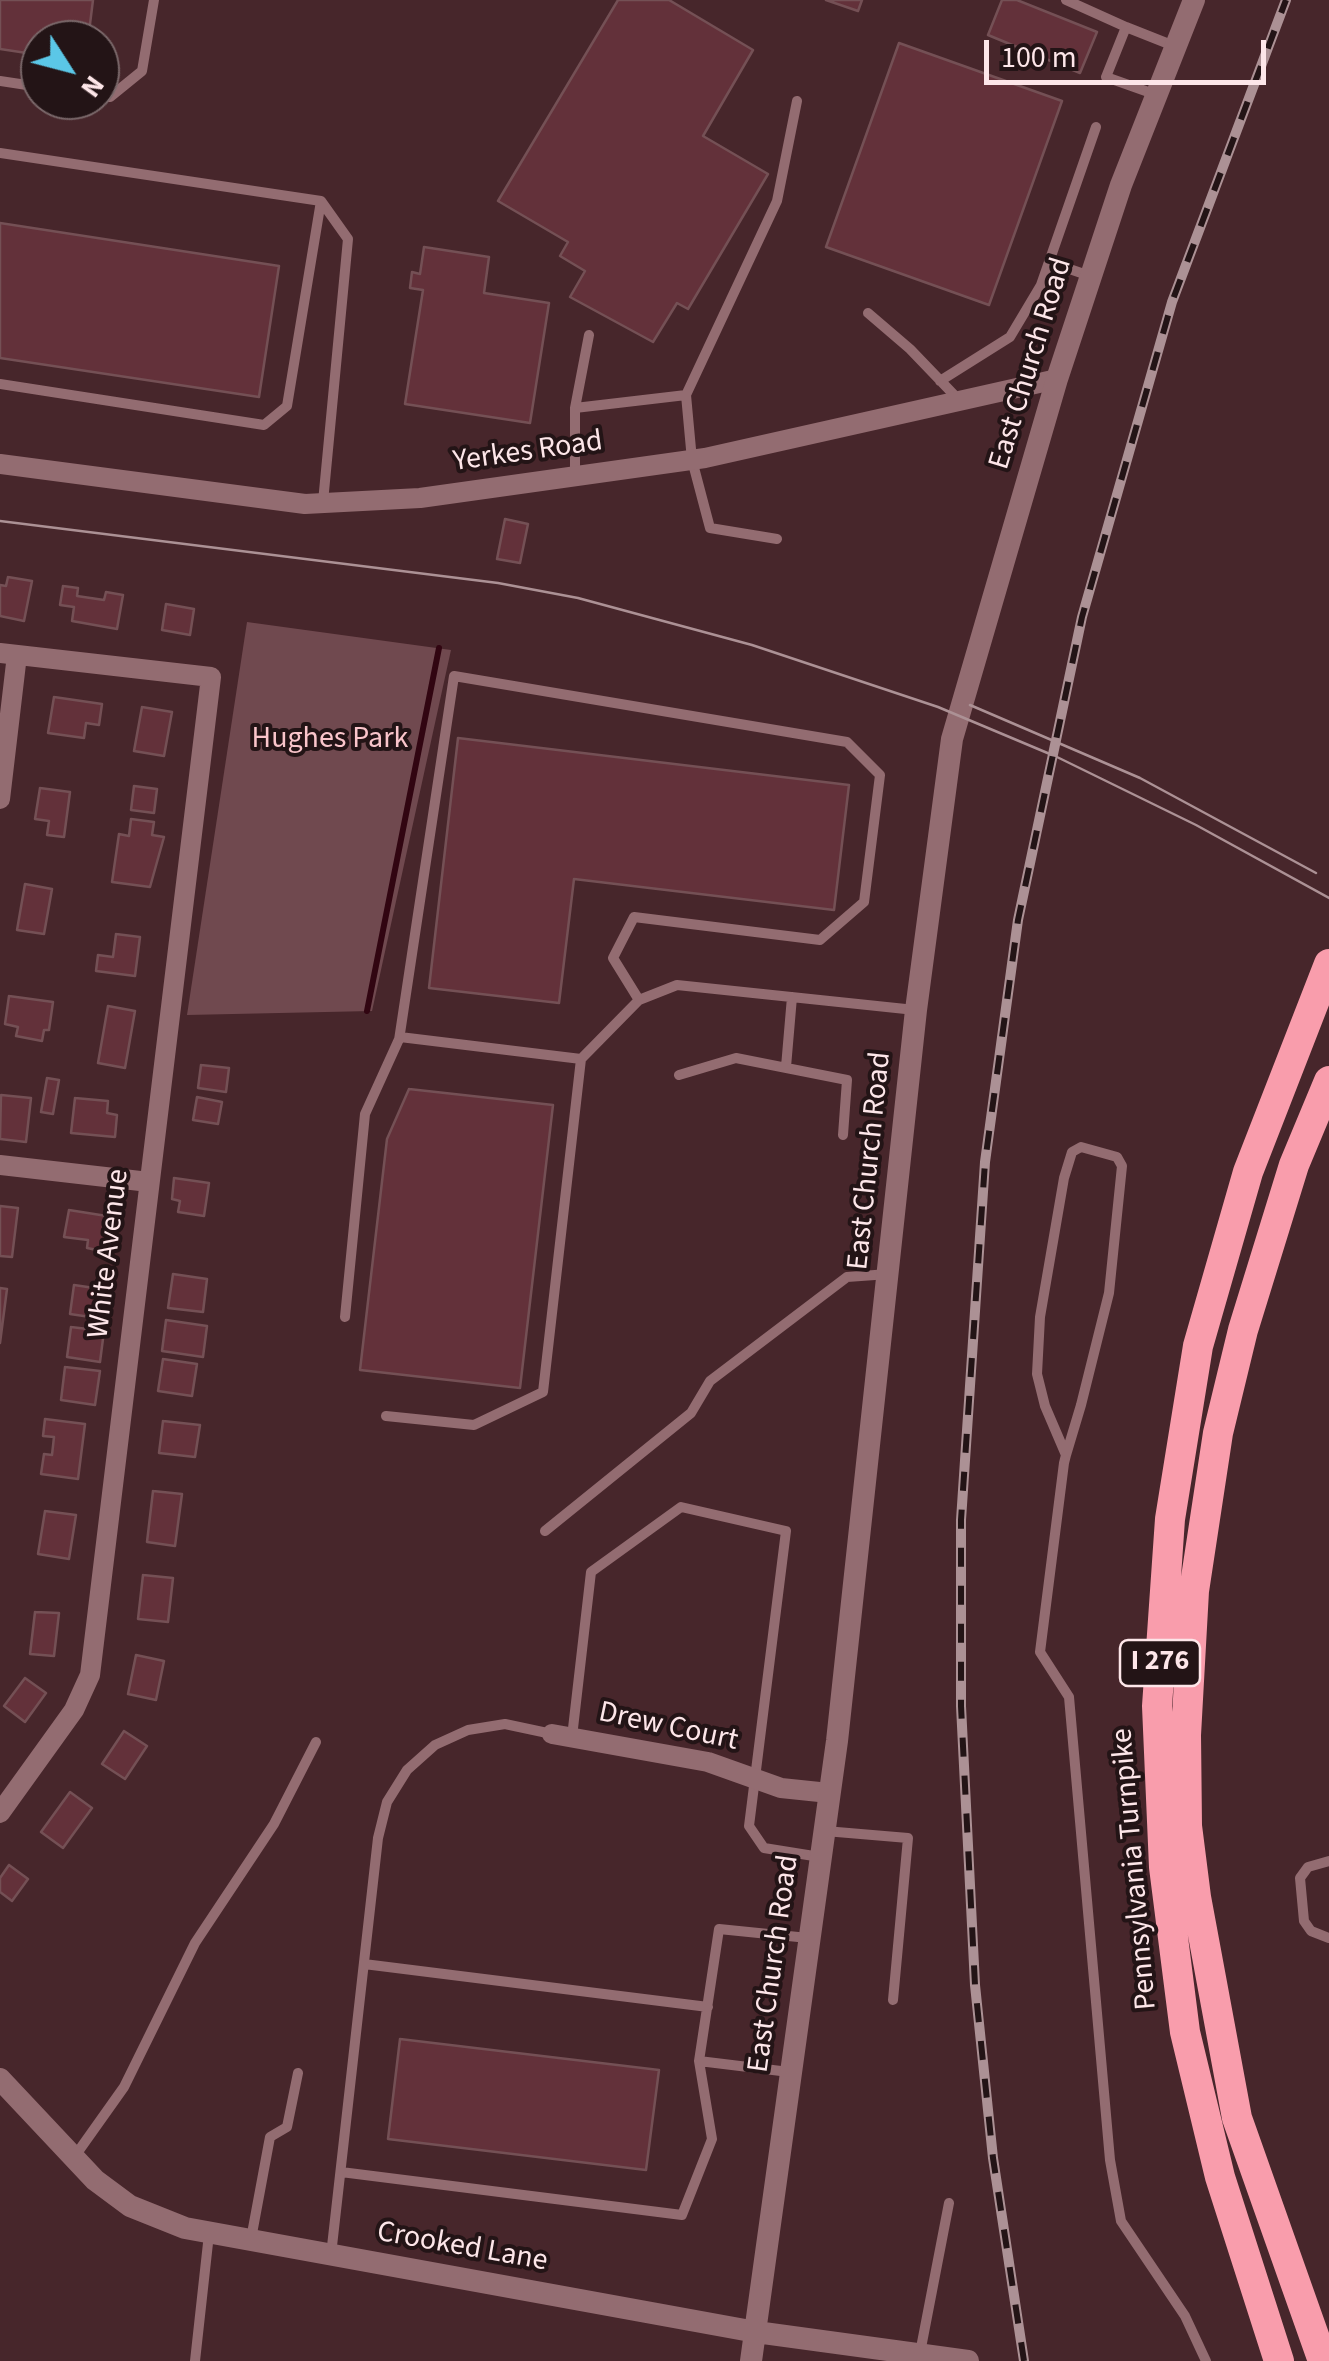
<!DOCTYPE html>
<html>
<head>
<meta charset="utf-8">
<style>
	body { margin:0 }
	#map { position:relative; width:1329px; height:2361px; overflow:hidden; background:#47262b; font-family:"Source Sans 3",sans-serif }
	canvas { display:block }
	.north { position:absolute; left:20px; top:20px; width:100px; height:100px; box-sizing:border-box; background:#231416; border:2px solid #7a686a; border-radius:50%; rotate:126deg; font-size:28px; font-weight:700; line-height:40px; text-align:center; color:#fde6e9 }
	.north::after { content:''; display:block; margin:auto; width:35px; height:45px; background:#5bc7e7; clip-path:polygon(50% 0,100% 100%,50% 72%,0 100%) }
	.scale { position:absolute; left:984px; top:40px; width:282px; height:45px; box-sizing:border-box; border:5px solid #fde6e9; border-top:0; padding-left:12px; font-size:30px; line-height:35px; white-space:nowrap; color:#fde6e9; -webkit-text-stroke:8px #231416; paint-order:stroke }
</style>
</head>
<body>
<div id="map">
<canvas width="1329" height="2361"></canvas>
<div class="north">N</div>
<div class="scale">100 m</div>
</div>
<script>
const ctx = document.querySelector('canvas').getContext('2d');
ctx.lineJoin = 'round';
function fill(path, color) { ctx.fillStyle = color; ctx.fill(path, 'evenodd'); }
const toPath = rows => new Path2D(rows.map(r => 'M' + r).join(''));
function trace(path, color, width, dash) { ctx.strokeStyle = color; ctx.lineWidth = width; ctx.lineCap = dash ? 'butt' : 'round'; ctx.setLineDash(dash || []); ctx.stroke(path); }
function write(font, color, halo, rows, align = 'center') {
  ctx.font = font + ' "Source Sans 3",sans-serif'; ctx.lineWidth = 8; ctx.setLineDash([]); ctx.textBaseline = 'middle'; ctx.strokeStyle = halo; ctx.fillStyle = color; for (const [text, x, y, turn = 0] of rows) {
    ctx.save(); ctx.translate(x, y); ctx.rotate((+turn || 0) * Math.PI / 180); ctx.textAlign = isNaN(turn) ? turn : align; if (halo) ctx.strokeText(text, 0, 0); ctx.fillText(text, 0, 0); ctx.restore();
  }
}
fill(toPath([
	[247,622,451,650,372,1011,187,1015]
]), '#70494f');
trace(toPath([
	[367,1011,439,648]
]), '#310511', 6);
const building = toPath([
	[0,0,93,0,88,40,40,40,40,55,0,49,0,0],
	[618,0,669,0,753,50,703,136,768,174,688,309,677,303,653,342,570,297,585,271,560,256,568,242,498,201,618,0],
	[826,0,862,0,858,11,826,0],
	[1002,0,1017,0,1097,32,1080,73,988,35,1002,0],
	[899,43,1062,101,989,305,826,247,899,43],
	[0,223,279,266,259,397,0,358,0,223],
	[424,247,489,257,484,293,549,303,530,423,405,404,423,290,410,288,412,272,420,274,424,247],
	[505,519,528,524,520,563,497,559,505,519],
	[8,577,32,581,24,621,0,616,0,585,6,586,8,577],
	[63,586,78,588,77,596,104,600,106,592,123,595,117,629,72,621,74,607,60,605,63,586],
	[166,604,194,609,190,635,162,630,166,604],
	[54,697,102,704,99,725,86,723,84,738,48,733,54,697],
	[142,707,172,712,164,756,134,751,142,707],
	[458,738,849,785,834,910,574,879,559,1003,429,988,458,738],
	[134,786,157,789,154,813,131,810,134,786],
	[40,788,70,792,64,837,47,835,49,821,35,819,40,788],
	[131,819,154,822,152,835,164,837,150,887,112,882,119,834,129,836,131,819],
	[25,884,52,889,44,934,17,930,25,884],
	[116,934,140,937,135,976,96,971,98,955,113,957,116,934],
	[9,996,53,1002,49,1030,44,1030,42,1041,16,1036,18,1027,5,1024,9,996],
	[108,1006,135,1011,125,1068,98,1063,108,1006],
	[201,1065,229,1068,226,1092,198,1088,201,1065],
	[47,1078,59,1080,53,1114,41,1112,47,1078],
	[409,1089,553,1105,520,1388,360,1370,387,1139,409,1089],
	[1,1095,31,1098,26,1142,0,1139,1,1095],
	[197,1097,222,1102,218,1124,193,1120,197,1097],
	[75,1098,108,1101,107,1113,117,1115,115,1137,71,1133,75,1098],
	[174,1178,209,1183,204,1216,178,1212,180,1201,172,1199,174,1178],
	[0,1206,18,1208,12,1257,0,1256,0,1206],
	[69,1210,113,1217,107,1252,87,1248,88,1240,64,1237,69,1210],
	[173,1274,207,1279,203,1312,168,1308,173,1274],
	[74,1285,108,1290,104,1319,70,1314,74,1285],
	[0,1288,7,1289,0,1343,0,1288],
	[166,1320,207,1326,203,1357,162,1351,166,1320],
	[71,1327,104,1331,100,1362,67,1357,71,1327],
	[163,1359,197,1364,192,1396,158,1391,163,1359],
	[65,1367,100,1371,95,1405,61,1400,65,1367],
	[45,1419,85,1424,78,1479,41,1474,44,1454,52,1455,54,1437,43,1436,45,1419],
	[163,1421,200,1425,195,1457,159,1453,163,1421],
	[153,1491,182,1494,175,1546,147,1542,153,1491],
	[45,1511,76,1515,69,1559,38,1554,45,1511],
	[143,1575,173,1578,168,1622,138,1619,143,1575],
	[35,1612,59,1613,54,1656,30,1654,35,1612],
	[136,1655,164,1661,156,1700,128,1694,136,1655],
	[25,1678,46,1693,25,1722,4,1706,25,1678],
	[124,1731,147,1746,125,1779,102,1764,124,1731],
	[70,1792,92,1808,63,1848,41,1832,70,1792],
	[9,1865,28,1879,12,1901,0,1892,0,1878,9,1865],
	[400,2039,659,2070,646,2170,388,2139,400,2039]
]);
fill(building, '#63313a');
trace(building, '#745055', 2.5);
trace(toPath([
	[1066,0,1126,27],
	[0,81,40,87],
	[1154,94,1106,77,1126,27,1174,46],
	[100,96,110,97,142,71,154,0],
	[0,153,321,201,287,406,264,425,0,384],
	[321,201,348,239,323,502],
	[1049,262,1090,276],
	[868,313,910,349,958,399],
	[940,381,1010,337,1041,285,1096,127],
	[575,408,589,335],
	[575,476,575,408,686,395],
	[777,539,710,528,692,460,686,395,777,201,797,101],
	[399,1040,454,676,847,742,880,775,864,902,820,940,634,917,613,958,639,1000],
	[581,1059,639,1000,677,985,915,1010],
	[786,1067,792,997],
	[679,1075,736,1058,847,1080,843,1135],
	[345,1317,365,1114,400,1037,581,1059,543,1392,474,1425,386,1416],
	[1066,1455,1045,1406,1037,1374,1040,1317,1064,1178,1072,1152,1081,1147,1117,1157,1122,1166,1109,1293,1081,1405,1066,1455,1064,1463,1040,1652,1069,1697,1110,2160,1121,2221,1185,2316,1206,2361],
	[545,1531,691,1413,710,1381,847,1277,889,1274],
	[572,1737,591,1572,681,1507,786,1531,749,1826,764,1848,820,1857],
	[825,1831,908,1838,893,2000],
	[1329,1861,1308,1867,1300,1878,1304,1921,1311,1931,1329,1938],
	[364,1964,708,2007],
	[789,2072,699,2061,719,1929,808,1938],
	[75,2156,124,2087,195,1943,274,1824,316,1742],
	[341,2172,682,2215,712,2139,699,2061],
	[251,2239,270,2137,287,2127,298,2073],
	[331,2255,378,1838,387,1802,407,1770,435,1745,468,1730,505,1724,552,1734],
	[920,2353,949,2203],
	[195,2361,209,2234]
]), '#936c71', 10);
trace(toPath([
	[0,464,305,504,420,498,705,458,1057,379],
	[0,653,211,677,90,1675,74,1710,0,1813],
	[0,799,17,655],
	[0,1165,149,1182],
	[552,1734,708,1762,781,1788,829,1793]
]), '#936c71', 20);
trace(toPath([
	[0,2079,95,2180,130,2206,185,2228,756,2332,968,2361],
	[751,2361,837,1741,916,1010,952,739,1057,379,1121,185,1194,0]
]), '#936c71', 22);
trace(toPath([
	[1279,2361,1220,2177,1185,2032,1164,1867,1157,1706,1170,1519,1198,1346,1248,1172,1329,964],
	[1323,2361,1237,2118,1196,1897,1187,1826,1186,1735,1194,1591,1218,1433,1243,1330,1294,1165,1329,1081]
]), '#f99dac', 30);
trace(toPath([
	[0,521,498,583,578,598,752,645,938,707,1057,757,1196,825,1329,898],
	[970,705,1140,778,1316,873]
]), '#ac9195', 2.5);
const rail = toPath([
	[1024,2361,993,2158,975,1985,961,1706,961,1520,985,1162,1018,920,1082,617,1172,302,1286,0]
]);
trace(rail, '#ac9195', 10);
trace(rail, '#231416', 6, [19]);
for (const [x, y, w] of [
	[1160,1663,80]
]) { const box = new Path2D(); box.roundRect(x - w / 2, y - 23, w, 46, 8); ctx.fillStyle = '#231416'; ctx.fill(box); trace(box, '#fde6e9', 2.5); }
write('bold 28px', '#fde6e9', null, [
	["I 276",1160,1663]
]);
write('30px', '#fde6e9', '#231416', [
	["East Church Road",1032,364,-73],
	["Yerkes Road",528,453,-8],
	["East Church Road",871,1161,-84],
	["White Avenue",110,1254,-83],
	["Drew Court",668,1728,12],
	["Pennsylvania Turnpike",1136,1869,-95],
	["East Church Road",775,1964,-82],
	["Crooked Lane",462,2248,10]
]);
write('30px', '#fac5cb', '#231416', [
	["Hughes Park",330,740]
]);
</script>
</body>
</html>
